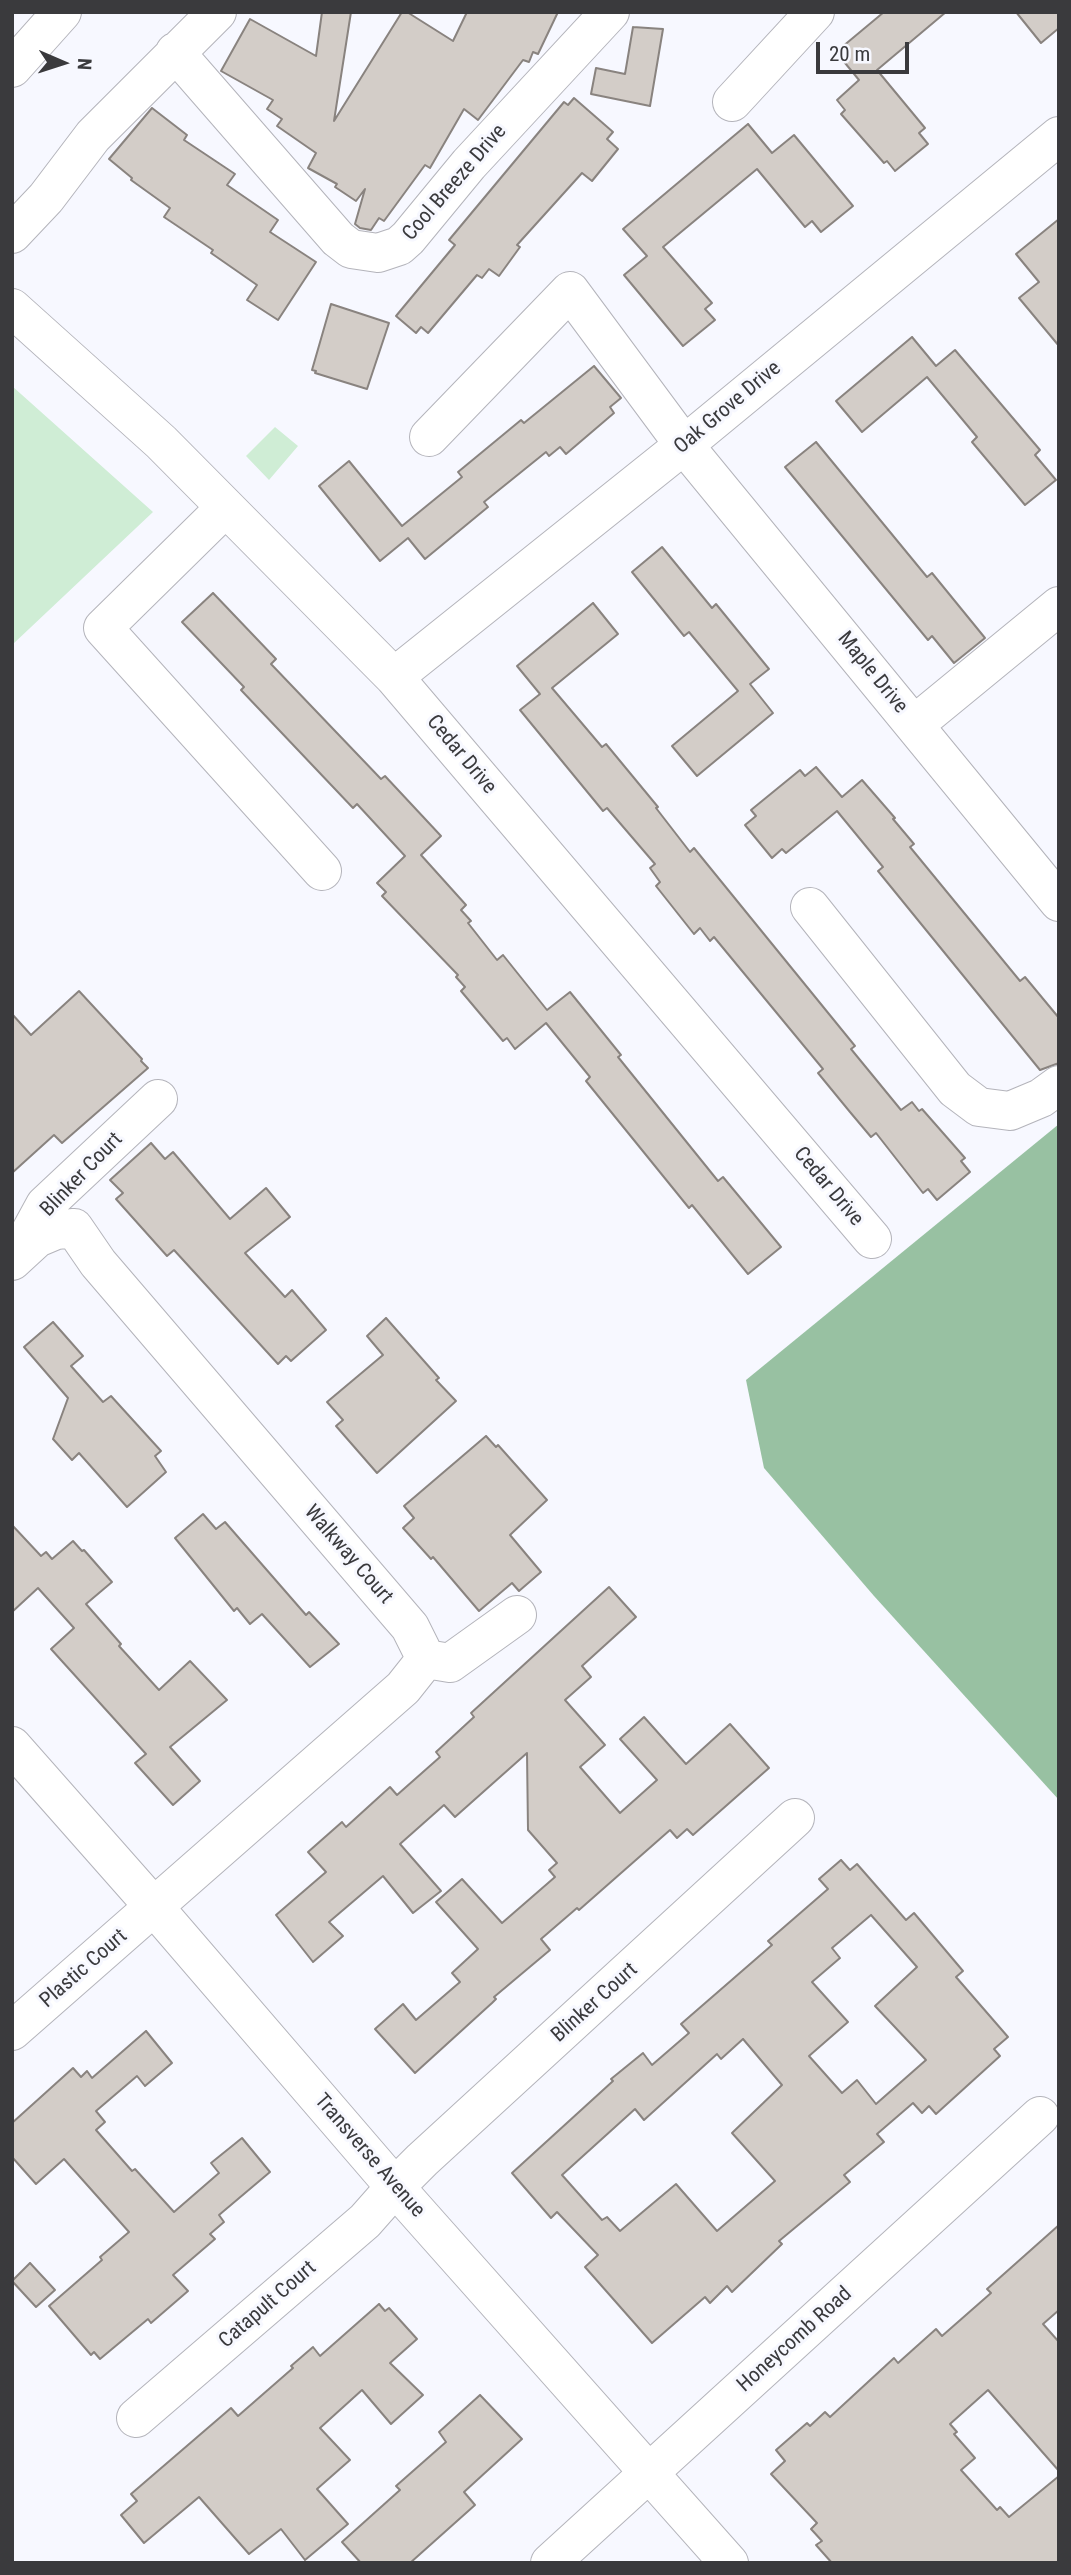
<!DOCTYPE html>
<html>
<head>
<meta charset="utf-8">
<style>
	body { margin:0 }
	#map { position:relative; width:1071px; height:2575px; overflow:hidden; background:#f7f8ff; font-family:"Roboto Condensed",sans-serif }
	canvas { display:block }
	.frame { position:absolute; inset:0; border:14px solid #3a3a3d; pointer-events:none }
	.north { position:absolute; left:28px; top:28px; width:70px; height:70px; -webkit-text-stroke:5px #f7f8ff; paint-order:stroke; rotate:93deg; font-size:19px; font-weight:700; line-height:28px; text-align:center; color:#3a3a3d }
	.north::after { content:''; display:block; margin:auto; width:24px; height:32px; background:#3a3a3d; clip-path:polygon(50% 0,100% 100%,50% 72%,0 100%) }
	.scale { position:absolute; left:816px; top:42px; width:93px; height:32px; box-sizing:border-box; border:4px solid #3a3a3d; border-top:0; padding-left:9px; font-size:21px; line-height:24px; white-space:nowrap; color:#3a3a3d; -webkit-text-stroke:5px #f7f8ff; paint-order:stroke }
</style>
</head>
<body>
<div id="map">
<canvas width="1071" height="2575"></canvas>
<div class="frame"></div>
<div class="north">N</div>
<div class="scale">20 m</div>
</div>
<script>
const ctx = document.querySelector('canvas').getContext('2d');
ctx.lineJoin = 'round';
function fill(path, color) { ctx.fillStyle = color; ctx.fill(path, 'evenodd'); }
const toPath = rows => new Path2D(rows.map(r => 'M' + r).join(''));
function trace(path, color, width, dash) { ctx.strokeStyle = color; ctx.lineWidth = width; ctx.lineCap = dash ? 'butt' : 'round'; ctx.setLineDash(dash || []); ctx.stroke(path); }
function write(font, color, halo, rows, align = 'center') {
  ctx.font = font + ' "Roboto Condensed",sans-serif'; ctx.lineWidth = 6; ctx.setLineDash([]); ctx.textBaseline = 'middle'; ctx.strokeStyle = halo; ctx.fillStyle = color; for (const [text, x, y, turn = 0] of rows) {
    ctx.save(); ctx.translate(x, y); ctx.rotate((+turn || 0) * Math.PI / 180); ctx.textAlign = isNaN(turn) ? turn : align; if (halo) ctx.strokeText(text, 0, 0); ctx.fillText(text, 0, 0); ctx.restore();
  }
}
fill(toPath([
	[12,386,153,512,12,645],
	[275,427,298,446,269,480,246,456]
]), '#cfedd5');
fill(toPath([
	[1059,1124,1059,1800,874,1596,764,1468,746,1380]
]), '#98c1a2');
const building = toPath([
	[322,12,351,12,334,121,402,12,407,12,453,41,467,12,558,12,538,54,533,52,529,62,523,60,478,120,464,109,430,168,425,165,384,221,379,218,371,230,360,228,355,224,365,189,356,201,335,187,337,184,308,168,316,153,277,126,282,119,267,109,273,100,221,71,250,19,316,56,322,12],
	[884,12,946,12,877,70,925,128,919,133,928,144,895,171,887,161,884,163,841,114,845,110,837,100,859,80,836,52,884,12],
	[1016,12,1059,12,1059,28,1041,43,1016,12],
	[633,27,663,29,650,106,591,94,596,68,625,74,633,27],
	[574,98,613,132,607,139,618,149,592,181,582,173,517,245,520,247,499,276,489,269,482,278,477,275,428,333,421,327,416,333,396,316,455,245,449,240,564,102,568,105,574,98],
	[152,108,187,135,184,140,235,174,227,185,278,220,270,232,316,262,278,320,247,300,257,285,211,253,213,250,164,217,170,208,131,180,132,178,109,159,152,108],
	[748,124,772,153,794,135,853,206,821,232,812,221,805,227,757,169,663,247,712,303,705,309,715,320,683,346,624,275,647,256,623,229,748,124],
	[1059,219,1059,346,1019,298,1039,282,1016,254,1059,219],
	[331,304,389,323,367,389,315,373,316,371,312,370,331,304],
	[912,337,936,366,955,350,1040,450,1035,455,1056,480,1025,505,972,442,977,437,927,377,862,432,836,401,912,337],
	[594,366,621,398,610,407,614,413,566,454,560,447,549,456,546,452,484,502,488,507,425,559,408,538,380,561,319,486,349,461,402,526,462,477,458,472,521,420,524,423,594,366],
	[816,442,927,577,932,573,985,638,954,663,932,636,928,640,785,467,816,442],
	[662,547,712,608,716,604,769,669,750,684,773,713,697,776,672,746,738,691,689,632,684,636,632,572,662,547],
	[213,593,276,659,271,664,381,779,385,776,441,836,421,855,466,905,461,910,471,921,468,923,497,960,503,955,547,1010,570,992,621,1055,618,1057,718,1181,723,1177,781,1247,748,1274,692,1205,689,1208,586,1081,590,1077,546,1023,515,1049,507,1038,503,1041,461,991,465,987,456,977,458,975,382,896,386,892,377,883,405,856,357,804,353,808,241,690,244,687,182,622,213,593],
	[593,603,618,634,552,688,602,747,606,744,658,807,656,808,690,852,694,848,855,1046,851,1049,901,1110,912,1102,919,1111,922,1109,965,1158,961,1161,970,1172,937,1200,928,1189,923,1193,876,1133,871,1137,850,1112,818,1073,823,1069,714,937,710,941,700,928,694,934,656,886,660,882,650,868,655,864,607,808,603,811,520,710,540,694,517,666,593,603],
	[816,767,842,797,862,780,895,818,893,819,914,844,910,847,1020,981,1025,977,1059,1018,1059,1063,1040,1070,878,871,883,867,837,811,786,853,782,849,772,858,745,825,756,816,751,810,800,770,805,776,816,767],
	[79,991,142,1059,141,1061,148,1068,62,1143,54,1135,12,1173,12,1014,31,1035,79,991],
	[151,1143,165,1159,173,1152,230,1219,266,1188,290,1217,245,1253,285,1297,292,1290,326,1330,291,1361,286,1356,278,1364,174,1250,167,1256,116,1199,123,1193,110,1180,151,1143],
	[386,1318,439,1378,436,1380,456,1401,377,1473,336,1426,343,1420,327,1402,383,1355,367,1336,386,1318],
	[53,1322,83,1356,71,1366,103,1402,111,1396,161,1451,155,1456,166,1472,127,1507,79,1453,72,1460,53,1439,68,1398,24,1347,53,1322],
	[486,1436,496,1447,498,1445,547,1500,510,1535,541,1572,519,1591,512,1583,479,1611,433,1557,431,1559,403,1528,414,1518,404,1506,486,1436],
	[203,1514,216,1529,225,1522,306,1615,309,1612,339,1644,310,1667,262,1614,250,1624,237,1608,234,1611,175,1538,203,1514],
	[12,1525,41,1556,46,1552,52,1559,73,1541,82,1551,84,1550,112,1582,86,1604,121,1644,119,1646,159,1690,190,1661,227,1700,170,1747,200,1781,173,1805,135,1763,146,1754,51,1649,74,1628,38,1588,12,1612,12,1525],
	[609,1587,636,1617,582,1666,591,1677,565,1700,605,1745,580,1767,620,1813,657,1780,620,1739,644,1717,686,1764,730,1724,769,1768,693,1835,687,1829,677,1838,670,1830,579,1910,577,1908,541,1939,550,1950,494,1997,496,1999,492,2003,415,2073,375,2029,403,2004,416,2020,460,1982,452,1973,478,1949,436,1902,462,1879,502,1923,555,1877,549,1870,557,1863,528,1830,527,1753,455,1817,444,1805,400,1844,441,1891,413,1913,383,1876,329,1922,343,1936,313,1962,276,1915,326,1872,308,1852,342,1822,346,1827,390,1787,397,1795,440,1757,436,1752,474,1717,471,1713,609,1587],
	[841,1860,850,1870,857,1864,906,1920,914,1913,963,1971,956,1977,1008,2037,994,2049,1000,2056,936,2114,929,2106,922,2113,913,2103,877,2134,884,2142,844,2175,850,2182,779,2241,782,2244,732,2292,727,2286,710,2303,705,2297,652,2343,585,2267,598,2255,557,2212,551,2218,512,2173,613,2081,611,2079,643,2053,652,2065,689,2033,681,2024,772,1945,768,1941,828,1889,819,1879,841,1860],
	[871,1915,917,1967,875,2006,926,2060,876,2104,857,2080,842,2093,809,2056,848,2022,812,1982,840,1958,832,1948,871,1915],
	[743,2039,782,2085,732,2133,775,2181,717,2231,676,2184,620,2231,607,2217,602,2220,562,2175,635,2109,644,2120,717,2054,721,2059,743,2039],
	[146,2031,172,2063,145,2086,137,2076,96,2111,105,2122,96,2130,132,2171,135,2169,174,2212,219,2173,211,2163,242,2138,270,2172,219,2215,224,2222,210,2234,215,2239,173,2275,188,2291,151,2323,148,2319,100,2359,94,2352,91,2355,49,2306,102,2260,100,2257,129,2232,64,2159,36,2184,12,2157,12,2123,73,2068,81,2077,87,2071,92,2078,146,2031],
	[1059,2225,1059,2310,1043,2324,1059,2342,1059,2471,988,2390,950,2424,957,2432,954,2434,975,2458,961,2470,997,2510,1000,2507,1009,2517,1059,2476,1059,2563,832,2563,816,2545,822,2541,811,2529,817,2523,771,2474,785,2461,776,2450,807,2423,810,2426,825,2412,830,2417,894,2358,898,2363,936,2329,942,2336,991,2293,987,2289,1059,2225],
	[30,2263,55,2290,36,2307,12,2281,30,2263],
	[379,2304,385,2311,389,2308,417,2339,390,2363,423,2395,391,2424,362,2390,320,2428,350,2460,317,2489,348,2524,305,2560,281,2529,249,2554,199,2497,144,2543,121,2515,137,2501,131,2494,231,2408,238,2416,293,2368,291,2366,313,2347,320,2356,379,2304],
	[480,2395,522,2439,464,2492,475,2505,410,2563,361,2563,342,2542,400,2490,396,2486,446,2442,439,2432,480,2395]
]);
fill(building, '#d3cdc8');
trace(building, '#89837f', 2);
const minor = toPath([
	[175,52,338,239,351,249,378,253,399,246,408,238,469,164,610,12],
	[732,102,815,12],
	[12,234,46,198,93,136,217,12],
	[12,308,161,442,394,677,872,1239],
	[429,437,570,291,684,445,1059,902],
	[225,508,103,628,322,871],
	[394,677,684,445,1059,136],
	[914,725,1059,606],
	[810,907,955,1089,979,1107,1010,1111,1041,1098,1059,1085],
	[21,1249,45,1205,158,1099],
	[12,1261,37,1238,56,1230,74,1228,98,1263,410,1627,426,1659,403,1688,12,2031],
	[426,1659,450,1663,517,1615],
	[12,1746,155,1908,395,2187,729,2563],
	[136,2418,365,2221,395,2187,422,2160,795,1818],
	[550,2563,1040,2116]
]);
const major = toPath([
	[12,68,62,12]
]);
trace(minor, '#b4b4bb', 40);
trace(major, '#b4b4bb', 40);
trace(minor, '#fff', 38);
trace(major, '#fff', 38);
write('21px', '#3a3a3d', '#f7f8ff', [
	["Cool Breeze Drive",455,183,-49],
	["Oak Grove Drive",728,408,-40],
	["Maple Drive",872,673,51],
	["Cedar Drive",461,755,50],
	["Blinker Court",82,1175,-46],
	["Cedar Drive",828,1187,50],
	["Walkway Court",348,1555,49],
	["Plastic Court",84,1969,-41],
	["Blinker Court",595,2003,-42],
	["Transverse Avenue",369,2156,49],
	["Catapult Court",268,2305,-41],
	["Honeycomb Road",795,2340,-42]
]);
</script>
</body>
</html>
